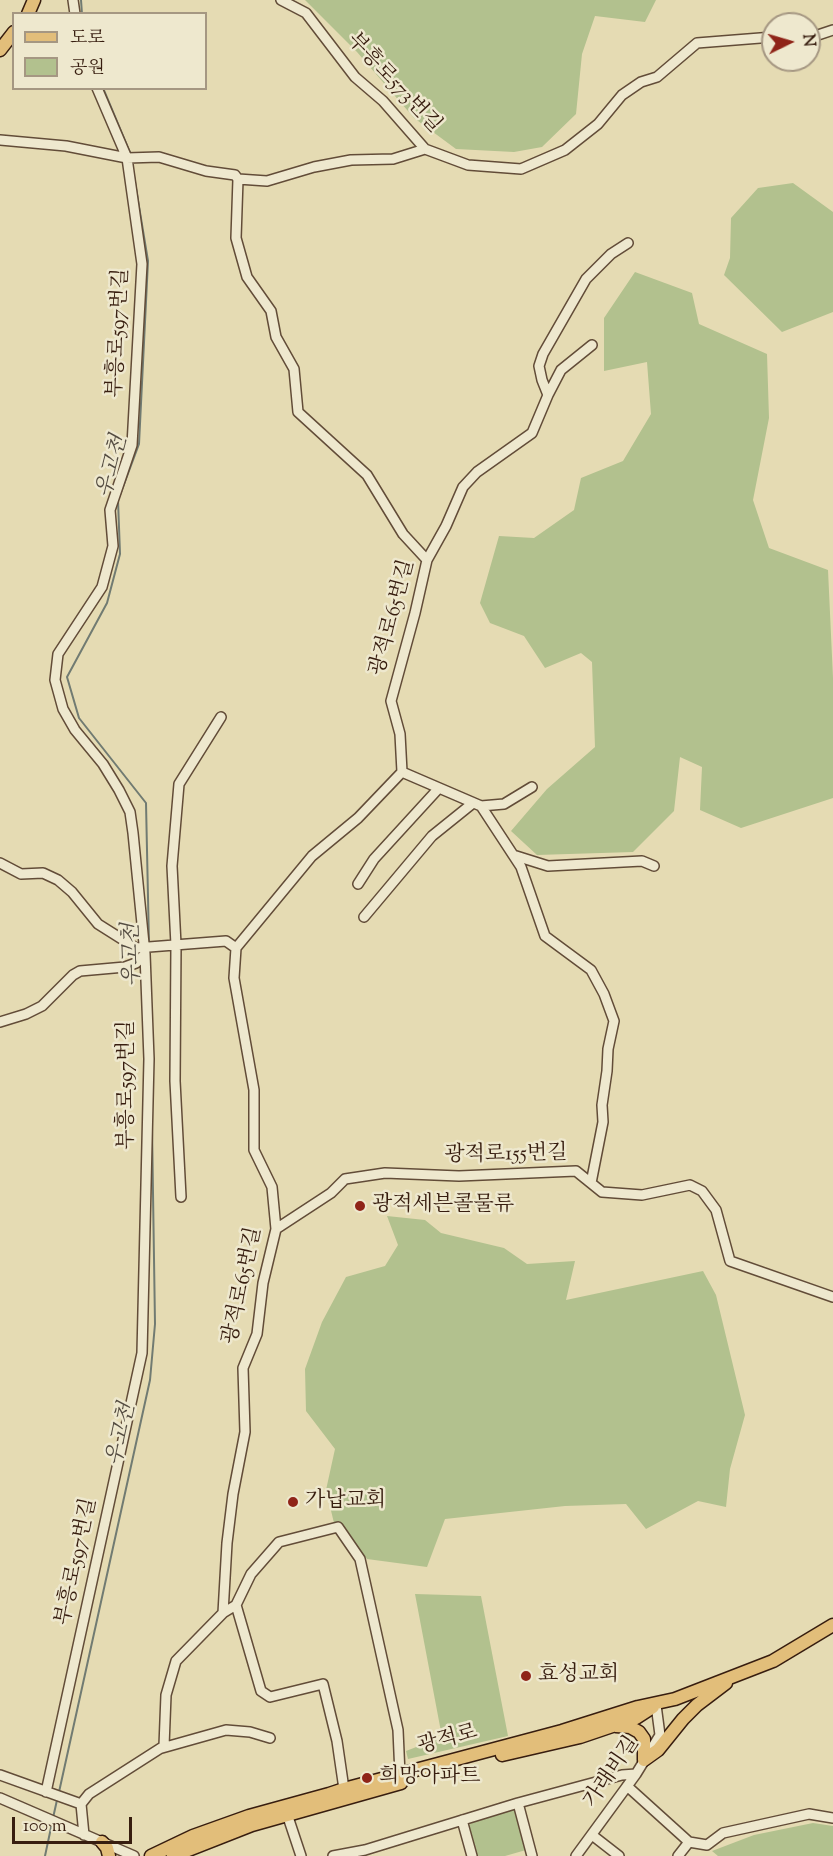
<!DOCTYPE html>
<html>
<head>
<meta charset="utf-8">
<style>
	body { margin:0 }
	#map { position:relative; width:833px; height:1856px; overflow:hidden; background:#e5dbb3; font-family:"Sorts Mill Goudy","Noto Serif KR",serif }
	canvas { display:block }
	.legend { position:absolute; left:12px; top:12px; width:195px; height:78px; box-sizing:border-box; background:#eee8ce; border:2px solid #a59782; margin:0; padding:8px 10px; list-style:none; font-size:18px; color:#371d0f }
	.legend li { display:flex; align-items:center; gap:12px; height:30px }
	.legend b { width:30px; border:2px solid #a59782 }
	.north { position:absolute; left:761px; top:12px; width:60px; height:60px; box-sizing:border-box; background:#eee8ce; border:2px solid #a59782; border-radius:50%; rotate:85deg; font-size:16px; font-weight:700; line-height:24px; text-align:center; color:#371d0f }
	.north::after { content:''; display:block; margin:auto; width:21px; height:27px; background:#8f2418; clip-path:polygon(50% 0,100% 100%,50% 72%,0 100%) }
	.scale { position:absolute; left:12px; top:1817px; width:120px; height:27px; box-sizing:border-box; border:3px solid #371d0f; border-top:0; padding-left:8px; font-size:18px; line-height:21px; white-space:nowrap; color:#371d0f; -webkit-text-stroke:4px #eee8ce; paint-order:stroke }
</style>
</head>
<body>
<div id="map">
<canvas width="833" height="1856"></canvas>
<ul class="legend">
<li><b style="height:8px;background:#e2be7a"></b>도로</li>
<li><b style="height:16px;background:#b2c18e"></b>공원</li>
</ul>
<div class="north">N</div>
<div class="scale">100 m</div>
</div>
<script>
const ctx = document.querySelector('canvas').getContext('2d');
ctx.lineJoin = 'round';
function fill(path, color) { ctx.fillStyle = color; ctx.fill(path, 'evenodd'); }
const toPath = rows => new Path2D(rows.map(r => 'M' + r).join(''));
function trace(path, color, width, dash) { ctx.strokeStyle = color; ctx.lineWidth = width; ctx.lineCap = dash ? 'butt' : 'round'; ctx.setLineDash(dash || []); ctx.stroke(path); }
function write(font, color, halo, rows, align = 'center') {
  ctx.font = font + ' "Sorts Mill Goudy","Noto Serif KR",serif'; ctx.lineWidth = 5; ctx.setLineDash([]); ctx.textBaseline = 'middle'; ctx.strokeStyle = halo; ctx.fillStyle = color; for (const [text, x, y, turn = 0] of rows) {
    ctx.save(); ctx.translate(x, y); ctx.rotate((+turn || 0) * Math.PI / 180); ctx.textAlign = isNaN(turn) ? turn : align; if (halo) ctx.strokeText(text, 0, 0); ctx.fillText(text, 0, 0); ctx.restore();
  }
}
fill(toPath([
	[305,0,656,0,645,22,595,16,582,54,576,114,542,147,514,152,456,149,414,118,357,52],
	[793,183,833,212,833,312,782,332,724,275,730,258,731,218,758,188],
	[635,272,692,293,699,324,767,354,769,418,753,500,769,548,828,570,833,678,833,798,741,828,700,810,702,767,680,757,674,811,633,852,537,855,511,831,547,789,595,747,592,662,581,653,545,668,524,636,490,623,480,603,499,536,534,538,574,510,581,478,623,461,651,414,647,362,604,371,604,318],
	[387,1216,425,1220,441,1233,504,1248,527,1264,575,1261,566,1300,703,1271,716,1295,745,1415,730,1469,726,1507,698,1501,646,1529,626,1504,565,1506,445,1519,427,1567,367,1559,334,1523,326,1490,335,1449,306,1411,305,1369,322,1322,346,1277,385,1266,398,1245],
	[415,1594,481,1596,508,1736,408,1759,406,1751,442,1737],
	[515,1809,526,1850,505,1856,477,1856,469,1825,478,1819],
	[813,1823,833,1826,833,1856,718,1856,712,1851,754,1835]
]), '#b2c18e');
trace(toPath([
	[81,0,82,14],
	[103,88,131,155],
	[120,495,139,444,148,261,132,164],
	[118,500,120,554,107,603,67,677,79,718,146,803,149,944],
	[59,1792,150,1380,155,1324,152,1127],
	[53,1818,57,1800],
	[45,1856,52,1823]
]), '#717b72', 2);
const minor = toPath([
	[73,0,75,14],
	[281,0,306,13,355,77,383,101,425,149,468,165,521,169,565,150,598,124,622,95,641,82,657,77,697,43,773,37],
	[809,38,833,30],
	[0,140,66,146,127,158,159,157,206,171,235,175,238,179],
	[238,179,236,238,247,277,271,311,276,337,294,369,298,412,367,475,403,534,427,560],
	[238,179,267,181,314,167,351,160,393,159,425,149],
	[548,395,561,370,592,345],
	[402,772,400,734,391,701,415,613,427,560,446,526,463,487,477,472,532,433,548,395,542,380,539,366,543,354,586,279,611,254,628,243],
	[481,806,504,804,532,787],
	[513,855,548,866,642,861,654,866],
	[0,863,21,874,43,873,58,880,72,892,98,924,136,948,226,941,236,948],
	[358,884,374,859,439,788],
	[364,917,432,836,473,803],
	[0,1022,26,1014,42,1006,73,975,80,971,125,967,136,963,145,954],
	[181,1197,175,1081,176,945,172,866,179,784,221,717],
	[276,1229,331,1193,345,1179,385,1173,459,1176,576,1171,602,1192,642,1195,690,1185,702,1191,716,1210,730,1261,833,1297],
	[236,1605,261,1691,270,1697,323,1684,337,1741,344,1789],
	[223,1613,236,1605,251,1574,279,1542,338,1527,360,1559,398,1730,400,1775],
	[162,1748,226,1730,250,1732,270,1738],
	[0,1775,81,1804],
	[627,1786,689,1842],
	[46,1792,142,1353,149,1059,145,954,133,833,130,812,119,790,103,764,75,730,63,709,55,680,58,654,102,587,113,546,110,510,132,445,142,264,127,158,97,88],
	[0,1798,134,1856],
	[518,1803,532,1856],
	[287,1814,301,1856],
	[462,1820,472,1856],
	[84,1835,81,1804,89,1794,164,1746,166,1695,176,1661,223,1613,227,1543,233,1494,245,1432,243,1368,257,1334,263,1283,276,1229,272,1187,254,1150,254,1090,234,978,236,948,312,856,358,818,402,772,481,806,521,867,545,936,591,970,604,994,614,1021,608,1049,607,1071,602,1105,603,1122,591,1183],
	[592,1835,619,1856],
	[689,1842,707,1845,723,1833,809,1814,833,1818],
	[333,1856,365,1850,518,1803,622,1775,636,1774],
	[576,1856,636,1774,660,1735,656,1705],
	[678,1856,689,1842]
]);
const major = toPath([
	[28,14,34,0],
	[0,50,14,32],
	[616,1726,630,1727,639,1732,644,1739,644,1760],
	[502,1755,580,1737,636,1718,653,1707],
	[644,1760,658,1750,683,1719,697,1705,726,1683],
	[102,1842,107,1848,109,1856],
	[151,1856,193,1836,249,1816,329,1794,344,1789,562,1731,638,1707,675,1699,773,1661,833,1625],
	[173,1856,252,1825,401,1783]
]);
trace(minor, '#624c38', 12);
trace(major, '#371d0f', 15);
trace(minor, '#eee8ce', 9);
trace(major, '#e2be7a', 12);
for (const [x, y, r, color] of [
	[360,1206,6,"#8f2418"],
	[293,1502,6,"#8f2418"],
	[526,1676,6,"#8f2418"],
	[367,1778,6,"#8f2418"]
]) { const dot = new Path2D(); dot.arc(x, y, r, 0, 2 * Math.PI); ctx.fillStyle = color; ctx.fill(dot); trace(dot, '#eee8ce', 2); }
write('21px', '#371d0f', '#eee8ce', [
	["부흥로573번길",393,84,47],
	["부흥로597번길",120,333,-87],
	["광적로65번길",394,618,-75],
	["부흥로597번길",128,1085,-90],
	["광적로155번길",506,1156,-1],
	["광적로65번길",244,1286,-78],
	["부흥로597번길",78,1562,-78],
	["광적로",448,1741,-15],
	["가래비길",613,1773,-56]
]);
write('21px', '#371d0f', '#eee8ce', [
	["광적세븐콜물류",372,1206],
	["가납교회",305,1502],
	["효성교회",538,1676],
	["희망아파트",379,1778]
], 'left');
write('italic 22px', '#544c41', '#eee8ce', [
	["우고천",114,467,-75],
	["우고천",134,955,-91],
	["우고천",123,1435,-77]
]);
</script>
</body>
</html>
